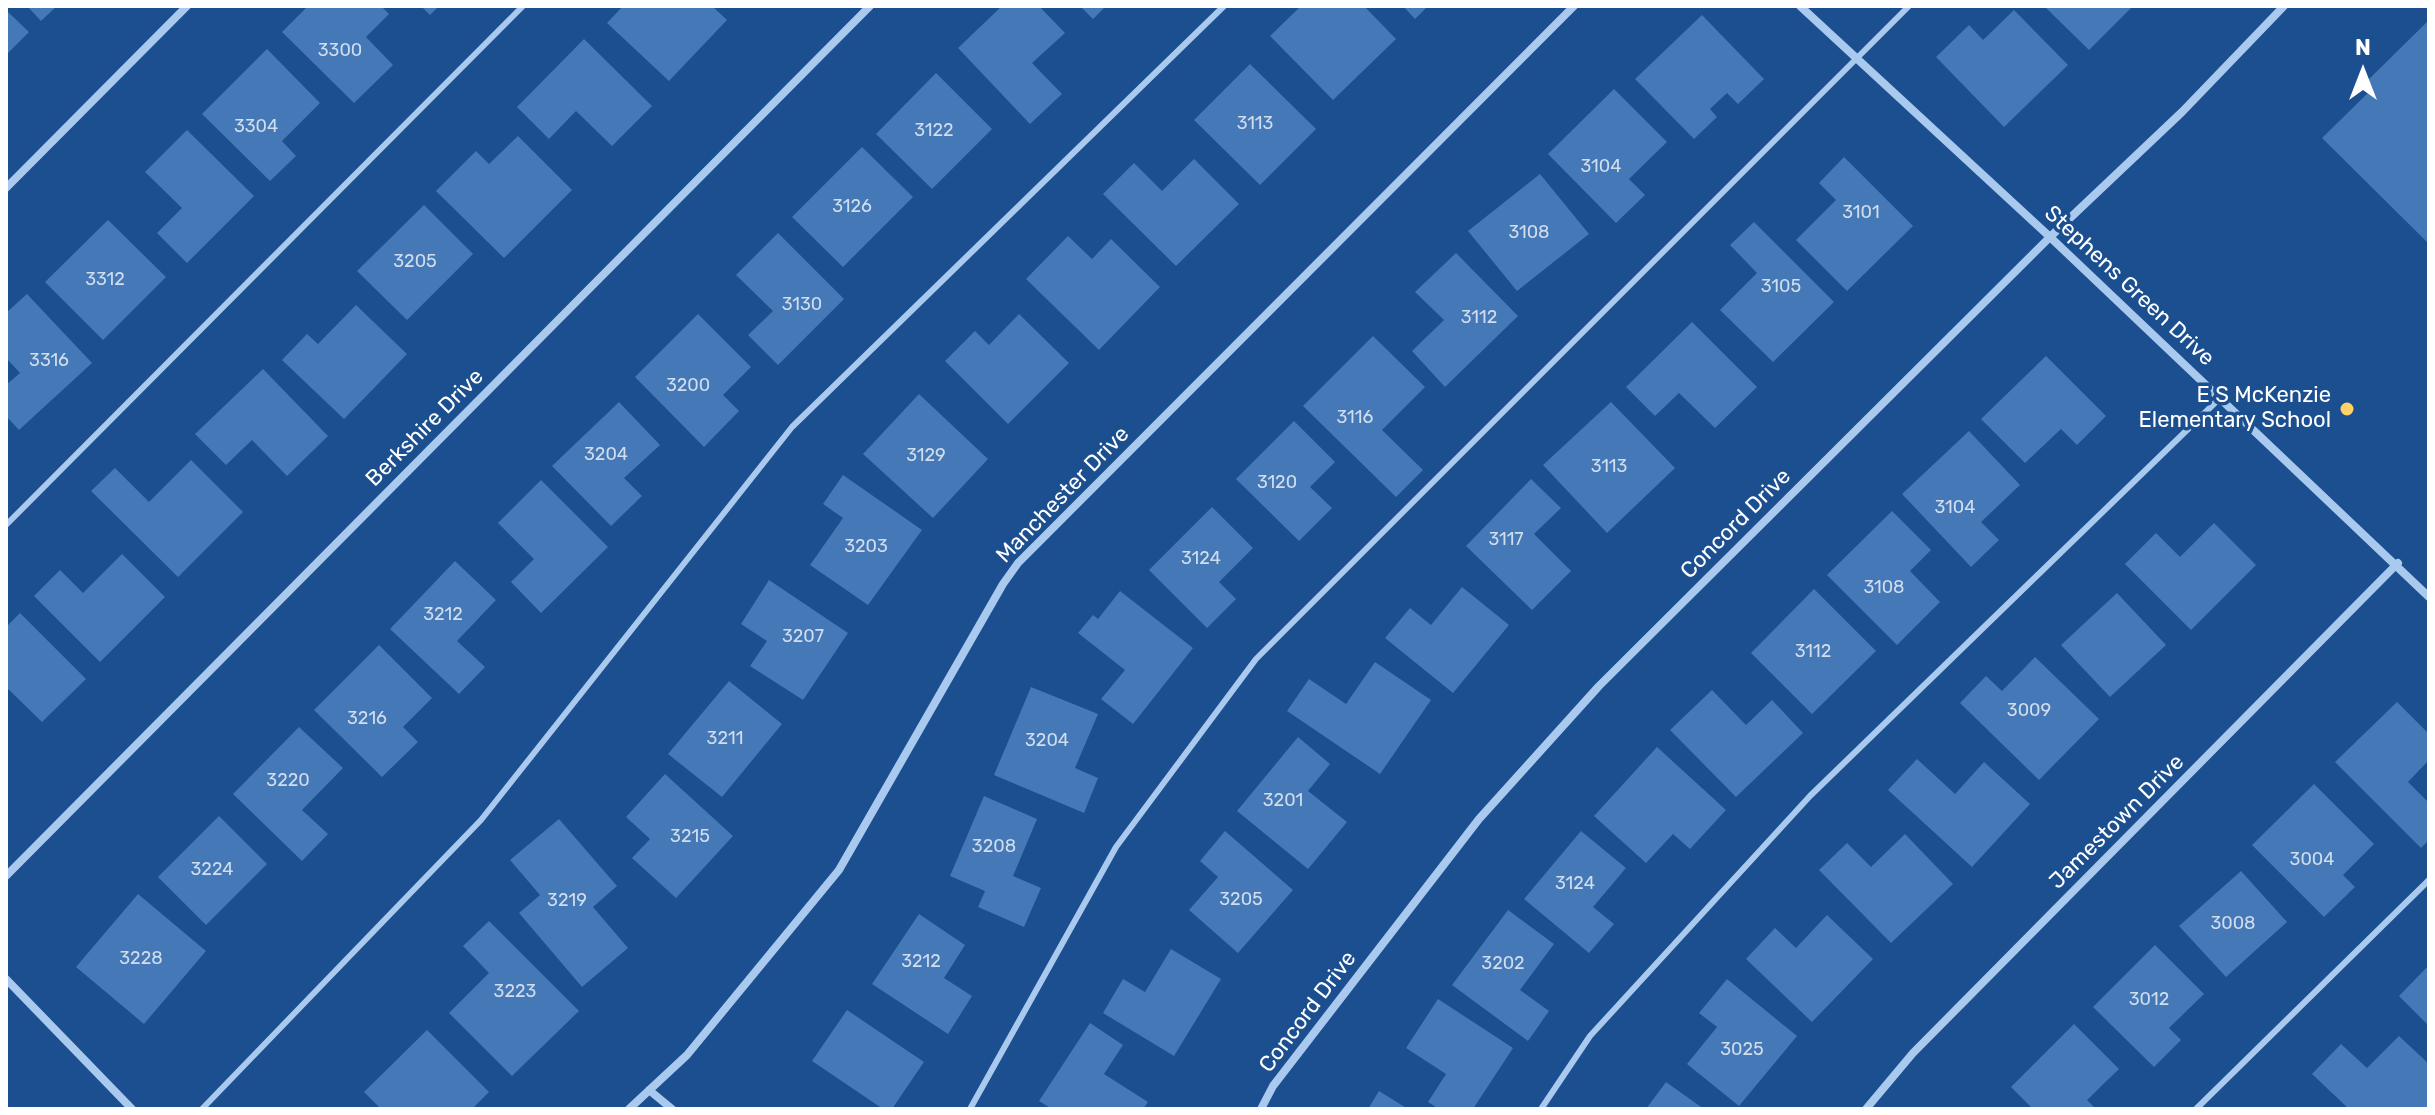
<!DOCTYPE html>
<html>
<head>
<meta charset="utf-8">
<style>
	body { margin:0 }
	#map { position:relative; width:2435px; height:1115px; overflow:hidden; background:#1b4f8f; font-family:Rubik,sans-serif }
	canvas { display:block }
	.frame { position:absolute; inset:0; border:8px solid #fff; pointer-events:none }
	.north { position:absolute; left:2323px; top:32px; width:80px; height:80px; -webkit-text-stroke:6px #1b4f8f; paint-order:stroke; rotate:0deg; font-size:22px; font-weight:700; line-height:32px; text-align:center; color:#fff }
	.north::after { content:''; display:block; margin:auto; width:28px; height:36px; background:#fff; clip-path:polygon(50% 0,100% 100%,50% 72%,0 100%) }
</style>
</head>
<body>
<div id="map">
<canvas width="2435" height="1115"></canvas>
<div class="frame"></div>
<div class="north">N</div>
</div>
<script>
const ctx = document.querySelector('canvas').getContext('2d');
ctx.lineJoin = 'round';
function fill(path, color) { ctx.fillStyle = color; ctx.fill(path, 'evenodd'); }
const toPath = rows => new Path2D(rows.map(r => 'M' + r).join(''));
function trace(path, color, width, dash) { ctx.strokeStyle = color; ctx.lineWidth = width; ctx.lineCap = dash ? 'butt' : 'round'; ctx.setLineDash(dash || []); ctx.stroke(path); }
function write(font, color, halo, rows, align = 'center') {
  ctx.font = font + ' Rubik,sans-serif'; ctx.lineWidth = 7; ctx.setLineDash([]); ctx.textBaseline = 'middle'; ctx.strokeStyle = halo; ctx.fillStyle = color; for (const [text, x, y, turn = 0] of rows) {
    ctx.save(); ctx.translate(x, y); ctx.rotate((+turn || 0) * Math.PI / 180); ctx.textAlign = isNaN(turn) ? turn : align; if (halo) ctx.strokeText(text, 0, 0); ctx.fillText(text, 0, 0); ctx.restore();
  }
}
fill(toPath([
	[27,6,57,6,41,21],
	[308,6,381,6,389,14,366,37,393,65,354,103,282,32],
	[421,6,439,6,430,15],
	[623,6,712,6,727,20,669,81,607,23],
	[1002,6,1039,6,1065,33,1032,63,1062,94,1030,124,958,48],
	[1080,6,1106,6,1093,19],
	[1301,6,1364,6,1396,39,1333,100,1270,36],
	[1403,6,1428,6,1415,19],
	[2044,6,2133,6,2089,50],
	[6,10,29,32,6,55],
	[2014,10,2068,65,2004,127,1936,57,1969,25,1983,40],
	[1702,15,1764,79,1738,104,1727,93,1710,109,1717,117,1694,139,1635,79],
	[2429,20,2429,244,2322,138,2373,88,2366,82],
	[584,39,652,106,612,146,576,111,549,139,517,107],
	[267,49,320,103,282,141,296,156,270,181,202,114],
	[1250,64,1316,129,1260,185,1194,120],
	[936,73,992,129,932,189,876,134],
	[1614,89,1667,142,1629,179,1645,195,1616,223,1548,154],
	[187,130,254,196,187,263,157,233,182,208,145,172],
	[518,136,572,190,504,258,436,191,476,151,489,164],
	[862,147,913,197,843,267,792,217],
	[1844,157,1913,226,1847,291,1796,240,1836,200,1819,183],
	[1194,159,1239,204,1176,266,1103,194,1134,163,1162,191],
	[1540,174,1589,234,1517,291,1468,231],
	[424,205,473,254,407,320,357,271],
	[108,220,166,277,103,340,45,282],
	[1754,222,1834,302,1773,362,1720,310,1757,273,1730,245],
	[778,233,844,299,778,365,748,335,773,311,736,275],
	[1068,236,1092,259,1111,239,1160,287,1099,350,1026,279],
	[1456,253,1518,316,1445,387,1412,351,1444,320,1415,292],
	[27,294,92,363,19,430,6,416,6,385,20,373,6,358,6,313],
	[356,305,407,354,344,419,282,360,307,334,318,344],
	[698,314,751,367,723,395,739,411,704,447,635,377],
	[1019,314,1069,363,1008,424,945,361,975,331,989,345],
	[1692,322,1757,387,1715,428,1679,393,1655,416,1626,387],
	[1373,336,1425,387,1382,430,1423,470,1396,497,1303,406],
	[2046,356,2106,416,2077,445,2061,429,2025,463,1981,419],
	[263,369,328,436,287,476,252,440,226,465,195,434],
	[919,394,988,459,933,518,863,454],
	[619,402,660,445,624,478,642,496,611,526,552,466],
	[1611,402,1675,468,1607,533,1543,465],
	[1294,421,1335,462,1310,487,1332,508,1299,541,1236,479],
	[1969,431,2020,485,1981,522,1999,540,1971,567,1902,494],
	[191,460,243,512,178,577,91,491,115,468,149,502],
	[843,475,922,530,868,605,810,565,843,518,823,504],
	[1531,479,1561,508,1534,534,1571,571,1532,610,1466,546],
	[541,480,608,547,541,613,511,582,534,559,498,523],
	[1212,507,1253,548,1219,582,1236,599,1207,628,1149,570],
	[1892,511,1931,550,1910,571,1940,602,1897,645,1827,575],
	[2214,523,2256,565,2191,630,2125,564,2156,533,2180,557],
	[122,554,165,597,100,662,34,596,60,570,83,593],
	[455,561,496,600,457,641,485,667,459,694,390,629],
	[769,580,848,633,803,700,750,666,767,641,741,624],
	[1462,587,1509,625,1453,693,1385,638,1410,608,1431,625],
	[1814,589,1876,651,1812,714,1751,653],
	[1120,591,1193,648,1133,724,1101,699,1125,670,1078,633,1093,615,1098,619],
	[2117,593,2166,645,2110,697,2061,645],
	[20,613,86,679,42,722,6,687,6,627],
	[379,645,432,698,403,727,418,742,382,777,314,710],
	[2035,657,2099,719,2039,780,1960,703,1986,676,2002,691],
	[1375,662,1431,700,1380,774,1287,711,1309,679,1346,704],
	[729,681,782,724,722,797,668,754],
	[1031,687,1098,714,1075,768,1098,778,1084,813,994,775],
	[1712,690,1746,725,1772,700,1803,733,1736,797,1670,730],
	[2397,702,2429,734,2429,760,2408,782,2429,803,2429,840,2421,848,2335,762],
	[299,727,343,768,302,810,328,834,302,861,233,794],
	[1298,737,1330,764,1308,791,1347,822,1308,869,1237,811],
	[1657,747,1726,810,1690,849,1673,834,1646,863,1594,816],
	[1917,759,1955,794,1984,762,2030,804,1972,867,1888,790],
	[665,774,733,836,676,898,632,858,650,839,626,817],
	[2314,784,2374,844,2343,875,2355,887,2324,917,2252,845],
	[984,796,1037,819,1013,876,1041,888,1024,927,978,907,985,891,950,876],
	[219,816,267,864,206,925,158,877],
	[559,819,617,886,593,907,628,948,582,987,519,913,540,895,510,860],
	[1225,831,1293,890,1238,953,1189,910,1218,877,1200,861],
	[1581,831,1626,868,1593,907,1614,924,1589,953,1524,899],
	[1905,834,1953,884,1891,943,1819,870,1847,843,1871,867],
	[2241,871,2287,922,2226,977,2179,926],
	[138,894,206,951,144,1024,76,967],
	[1508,910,1554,944,1520,990,1549,1011,1528,1041,1452,985],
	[919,914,965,945,944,978,972,996,948,1034,872,984],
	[1827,915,1873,959,1812,1022,1746,959,1775,928,1796,948],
	[489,921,579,1011,512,1076,449,1013,489,973,463,946],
	[2155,945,2204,994,2169,1028,2181,1040,2154,1067,2093,1007],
	[1171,949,1221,979,1174,1056,1103,1013,1123,979,1145,992],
	[2429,965,2429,1026,2399,996],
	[1727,979,1797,1036,1739,1106,1687,1064,1717,1027,1699,1013],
	[1438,999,1513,1048,1473,1109,1439,1109,1428,1102,1446,1074,1406,1048],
	[847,1010,924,1062,892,1109,883,1109,812,1061],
	[1090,1023,1123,1045,1104,1074,1148,1102,1143,1109,1052,1109,1039,1101],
	[2074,1024,2119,1069,2087,1100,2096,1109,2033,1109,2011,1087],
	[427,1030,489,1092,472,1109,381,1109,364,1092],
	[2399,1036,2429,1064,2429,1105,2425,1109,2349,1109,2312,1074,2341,1044,2367,1068],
	[1666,1082,1704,1109,1646,1109],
	[1379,1091,1408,1109,1368,1109]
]), '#4478b7');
trace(toPath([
	[6,525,523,6],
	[202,1109,481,820,792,427,1224,6],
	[970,1109,1116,847,1256,659,1909,6],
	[1541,1109,1590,1036,1810,796,2221,397],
	[2196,1109,2429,880]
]), '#a9c9ee', 6);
trace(toPath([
	[1800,6,2050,237,2429,597],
	[6,188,187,6],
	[6,876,870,6],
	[6,979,132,1109],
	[649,1090,672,1109],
	[629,1109,687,1055,839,870,1003,584,1018,563,1574,6],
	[1261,1109,1273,1086,1479,819,1599,686,2050,237,2182,112,2284,6],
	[1866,1109,1913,1053,2398,563]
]), '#a9c9ee', 8);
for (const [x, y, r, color] of [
	[2347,409,8,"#ffd166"]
]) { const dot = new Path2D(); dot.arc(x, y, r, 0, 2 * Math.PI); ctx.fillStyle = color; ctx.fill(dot); trace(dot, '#1b4f8f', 3); }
write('18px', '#d0dded', null, [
	["3300",340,51],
	["3113",1255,124],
	["3304",256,127],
	["3122",934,131],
	["3104",1601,167],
	["3126",852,207],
	["3101",1861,213],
	["3108",1529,233],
	["3205",415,262],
	["3312",105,280],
	["3105",1781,287],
	["3130",802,305],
	["3112",1479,318],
	["3316",49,361],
	["3200",688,386],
	["3116",1355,418],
	["3204",606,455],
	["3129",926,456],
	["3113",1609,467],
	["3120",1277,483],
	["3104",1955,508],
	["3117",1506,540],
	["3203",866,547],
	["3124",1201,559],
	["3108",1884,588],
	["3212",443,615],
	["3207",803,637],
	["3112",1813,652],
	["3009",2029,711],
	["3216",367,719],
	["3211",725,739],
	["3204",1047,741],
	["3220",288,781],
	["3201",1283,801],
	["3215",690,837],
	["3208",994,847],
	["3004",2312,860],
	["3224",212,870],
	["3124",1575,884],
	["3205",1241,900],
	["3219",567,901],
	["3008",2233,924],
	["3228",141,959],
	["3212",921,962],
	["3202",1503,964],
	["3223",515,992],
	["3012",2149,1000],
	["3025",1742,1050]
]);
write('22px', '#fff', '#1b4f8f', [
	["Stephens Green Drive",2129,286,43],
	["Berkshire Drive",425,428,-45],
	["Manchester Drive",1063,495,-46],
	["Concord Drive",1736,524,-45],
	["Jamestown Drive",2117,822,-45],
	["Concord Drive",1308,1012,-53]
]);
write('22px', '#fff', '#1b4f8f', [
	["E S McKenzie",2331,396],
	["Elementary School",2331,421]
], 'right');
</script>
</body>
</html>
